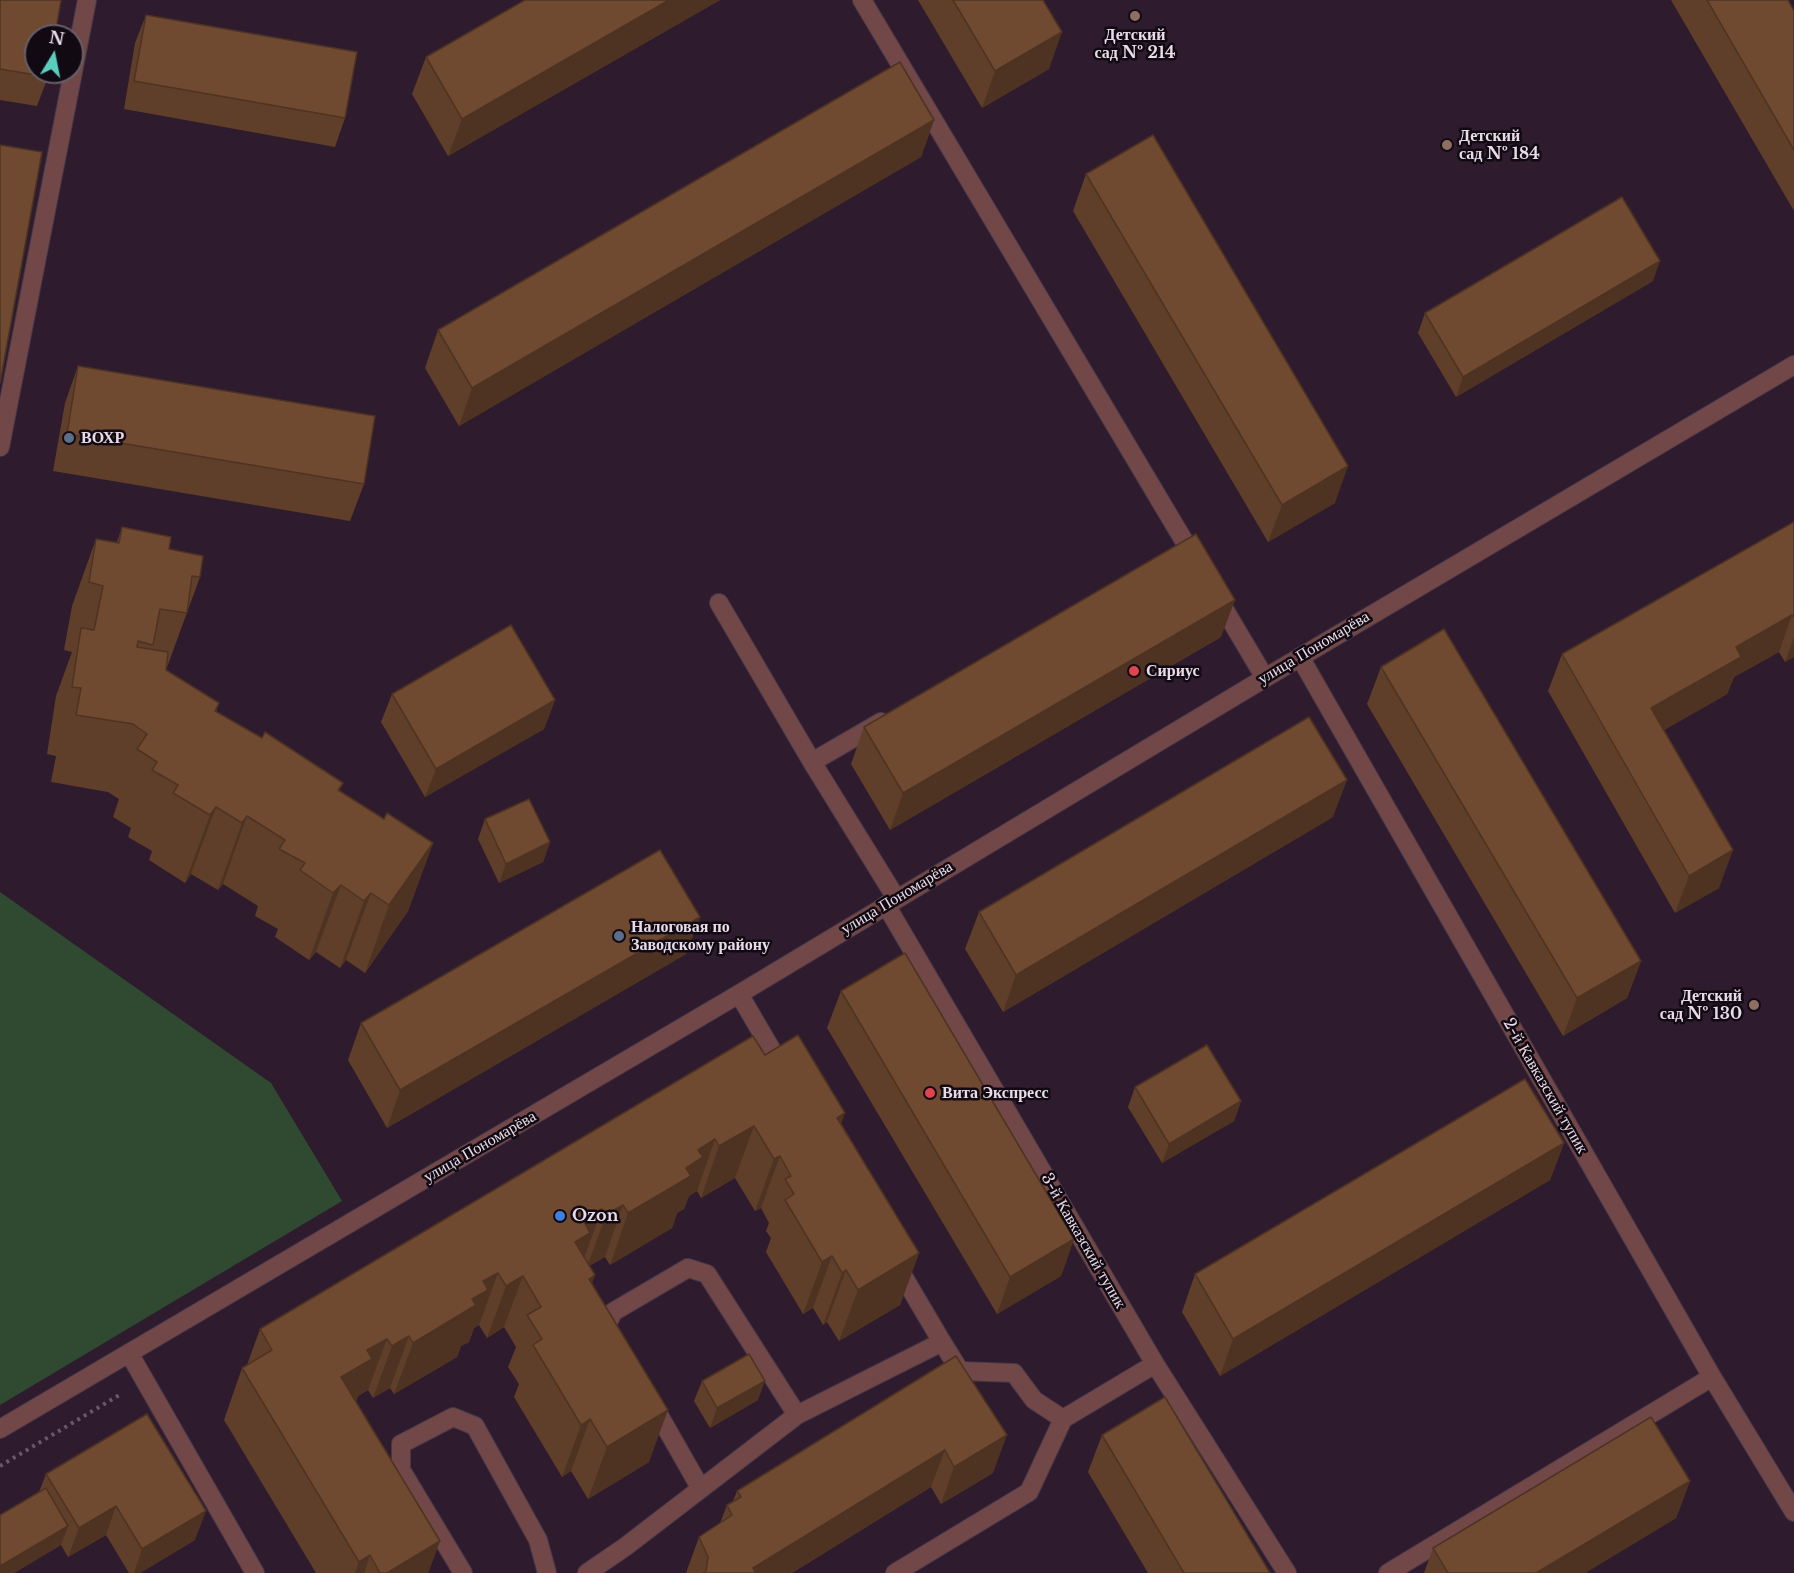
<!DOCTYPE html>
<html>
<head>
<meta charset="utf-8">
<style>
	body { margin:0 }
	#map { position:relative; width:1794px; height:1573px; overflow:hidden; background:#2e1c2e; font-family:"Libre Baskerville",serif }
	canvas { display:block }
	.north { position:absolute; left:24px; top:24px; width:60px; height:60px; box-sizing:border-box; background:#120a12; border:2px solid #685e68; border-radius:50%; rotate:10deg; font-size:16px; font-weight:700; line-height:24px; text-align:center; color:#e9dce8 }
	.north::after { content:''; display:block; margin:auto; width:21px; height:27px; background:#5acebd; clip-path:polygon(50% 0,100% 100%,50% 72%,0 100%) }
</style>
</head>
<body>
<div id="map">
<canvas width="1794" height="1573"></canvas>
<div class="north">N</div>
</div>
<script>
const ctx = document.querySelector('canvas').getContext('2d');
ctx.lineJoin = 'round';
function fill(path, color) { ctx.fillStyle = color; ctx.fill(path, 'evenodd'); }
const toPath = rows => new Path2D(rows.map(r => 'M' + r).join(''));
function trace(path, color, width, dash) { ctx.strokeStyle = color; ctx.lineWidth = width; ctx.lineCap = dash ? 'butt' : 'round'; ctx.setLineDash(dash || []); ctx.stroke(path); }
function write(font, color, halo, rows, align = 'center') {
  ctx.font = font + ' "Libre Baskerville",serif'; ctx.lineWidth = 5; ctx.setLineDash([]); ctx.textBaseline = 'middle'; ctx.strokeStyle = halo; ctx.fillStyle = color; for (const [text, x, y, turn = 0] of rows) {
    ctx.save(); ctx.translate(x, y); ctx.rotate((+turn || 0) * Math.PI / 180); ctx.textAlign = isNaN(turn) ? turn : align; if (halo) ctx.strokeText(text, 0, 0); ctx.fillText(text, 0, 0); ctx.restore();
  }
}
fill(toPath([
	[0,892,271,1083,342,1201,0,1405]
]), '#304a32');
const minor = toPath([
	[862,0,1196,561],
	[0,447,87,0],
	[1217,597,1265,678],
	[719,603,812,762,896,898],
	[1300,657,1712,1377,1794,1512],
	[812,762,881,722],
	[886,905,1155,1364,1287,1573],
	[739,994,784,1071],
	[896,1264,942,1342],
	[611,1336,606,1327,613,1312,688,1268,707,1274,797,1415],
	[129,1353,255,1573],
	[652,1403,701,1489],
	[0,1429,739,994,1265,678,1794,365],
	[463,1573,401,1470,401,1444,453,1417,475,1426,538,1540,547,1573],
	[587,1573,625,1547,797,1415,942,1342,960,1371,1014,1373,1034,1400,1063,1419,1155,1364],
	[895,1573,1029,1492,1063,1419],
	[1388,1573,1712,1377]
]);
trace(minor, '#483748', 20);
trace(toPath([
	[0,1466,121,1394]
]), '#685868', 4, [3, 4.5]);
trace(minor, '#714847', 18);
fill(toPath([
	[0,0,48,77,37,106,0,100],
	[525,0,720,0,448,156,412,94,426,57],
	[918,0,1043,0,1049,69,982,108],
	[1671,0,1788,0,1794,11,1794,211],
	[146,15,345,118,335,147,124,109,135,43],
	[934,120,921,157,459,426,425,368,438,330],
	[1086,174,1335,503,1268,542,1073,211],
	[1653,281,1456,397,1418,333,1425,313],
	[78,366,364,484,350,521,53,471,65,403],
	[1794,522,1794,657,1785,662,1779,652,1734,677,1727,694,1664,730,1719,888,1675,913,1548,691,1562,654],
	[122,527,169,549,200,577,166,670,219,703,216,712,343,783,339,791,384,819,433,843,408,911,365,973,346,960,340,968,316,952,309,960,275,937,278,929,255,916,258,906,223,884,218,890,191,874,185,883,149,860,152,851,128,837,131,828,113,817,119,799,108,792,51,782,56,756,47,754,56,696,72,652,64,650,72,606,96,539,117,542],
	[1221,637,890,830,851,764,864,727],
	[1381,667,1641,961,1627,998,1563,1036,1367,704],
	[392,694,555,700,544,729,425,797,381,722],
	[1333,817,1003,1012,965,949,979,912],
	[485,819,550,842,543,862,499,883,478,839],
	[700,917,686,954,387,1128,348,1060,361,1023],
	[841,991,1074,1239,1061,1276,997,1314,827,1028],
	[765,1055,841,1123,919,1253,900,1305,839,1341,827,1322,823,1325,813,1308,803,1314,766,1252,771,1238,766,1231,769,1223,761,1208,755,1211,735,1178,701,1198,697,1191,689,1196,684,1209,677,1213,672,1228,610,1265,605,1257,589,1266,592,1284,649,1462,588,1499,571,1471,562,1477,514,1397,519,1384,508,1367,516,1347,504,1327,487,1338,479,1325,474,1328,469,1342,461,1346,457,1357,394,1394,390,1388,373,1398,368,1390,358,1396,356,1402,440,1541,428,1573,316,1573,224,1420,242,1368,247,1365,260,1329],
	[1135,1087,1241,1101,1234,1121,1162,1163,1128,1107],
	[1564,1143,1550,1180,1220,1376,1182,1312,1195,1274],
	[956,1356,993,1473,941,1504,931,1487,792,1573,686,1573,699,1537,720,1523,727,1505,733,1501,737,1491],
	[702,1381,758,1400,710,1428,694,1401],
	[1102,1435,1270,1573,1148,1573,1088,1472],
	[46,1474,195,1540,140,1573,129,1573,106,1535,68,1557,61,1545,14,1573,0,1573,39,1492],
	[1690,1481,1676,1518,1585,1573,1424,1573,1433,1548]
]), '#5f3f29');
fill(toPath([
	[669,0,720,0,448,156,462,119],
	[1062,32,1049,69,982,108,995,71],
	[934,120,921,157,459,426,472,388],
	[1660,261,1653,281,1456,397,1463,377],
	[1348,466,1335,503,1268,542,1282,505],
	[1235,600,1221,637,890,830,903,793],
	[1792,615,1779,652,1734,677,1727,694,1638,745,1651,708,1736,647],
	[1794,637,1794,657,1785,662],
	[555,700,544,729,425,797,436,769],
	[1347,780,1333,817,1003,1012,1016,975],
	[216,807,191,874,185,883,210,815],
	[247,816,223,884,218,890,242,823],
	[550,842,543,862,499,883,506,864],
	[433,843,408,911,365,973,389,905],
	[1733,850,1719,888,1675,913,1689,876],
	[341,885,316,952,309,960,333,893],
	[371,893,346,960,340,968,364,901],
	[700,917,686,954,387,1128,400,1090],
	[1641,961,1627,998,1563,1036,1577,998],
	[1241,1101,1234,1121,1162,1163,1169,1144],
	[845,1113,826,1165,837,1118],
	[754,1126,735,1178,701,1198,719,1146],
	[715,1139,697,1191,689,1196,684,1209,677,1213,672,1228,610,1265,628,1213,686,1168,698,1150],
	[1564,1143,1550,1180,1220,1376,1233,1339],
	[780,1156,761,1208,755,1211,774,1159],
	[623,1205,605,1257,587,1267,606,1215],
	[602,1209,583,1261,556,1294,583,1220],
	[1074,1239,1061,1276,997,1314,1010,1277],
	[919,1253,900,1305,839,1341,858,1290],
	[832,1256,813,1308,803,1314,822,1262],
	[846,1270,827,1322,823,1325,842,1273],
	[498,1273,479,1325,474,1328,469,1342,461,1346,457,1357,394,1394,413,1343,472,1299,483,1281],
	[595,1275,576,1327,589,1279],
	[523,1276,504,1327,487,1338,506,1286],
	[409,1336,390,1388,373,1398,392,1346],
	[387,1339,368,1390,358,1396,353,1411,341,1377,367,1350],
	[765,1381,758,1400,710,1428,717,1408],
	[668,1410,649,1462,588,1499,607,1447],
	[590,1419,571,1471,562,1477,581,1425],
	[1007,1435,993,1473,941,1504,954,1467],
	[945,1450,931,1487,791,1573,751,1573,753,1568],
	[1690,1481,1676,1518,1585,1573,1536,1573],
	[116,1506,106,1535,68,1557,79,1528],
	[206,1511,195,1540,140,1573,134,1573,142,1549],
	[68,1526,61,1545,14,1573,0,1573,0,1566],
	[440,1541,428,1573,387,1573],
	[370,1555,364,1573,355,1573,359,1562]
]), '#4e3322');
const building = toPath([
	[0,0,61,0,55,36,36,36,36,72,49,72,48,77,0,69,0,0],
	[525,0,669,0,462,119,426,57,525,0],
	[953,0,1043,0,1062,32,995,71,953,0],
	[1707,0,1788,0,1794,11,1794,150,1707,0],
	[146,15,357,52,345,118,134,81,146,15],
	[900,62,934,120,472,388,438,330,900,62],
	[1153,135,1348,466,1282,505,1086,174,1153,135],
	[0,145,42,152,0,383,0,145],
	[1622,197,1660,261,1463,377,1425,313,1622,197],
	[78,366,375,416,364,484,67,434,78,366],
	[1794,522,1794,617,1792,615,1736,647,1741,657,1651,708,1733,850,1689,876,1562,654,1794,522],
	[122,527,171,537,169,549,203,556,200,577,192,576,187,613,160,609,153,645,138,641,137,647,168,652,166,670,219,703,215,711,262,738,265,732,343,783,338,790,384,819,387,813,433,843,389,905,371,893,364,901,341,885,333,893,300,870,305,863,279,849,285,840,247,816,242,823,216,807,210,815,173,793,178,785,152,770,157,762,137,749,147,734,133,724,76,715,81,688,72,687,81,628,94,630,103,586,89,582,96,539,119,543,122,527],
	[1196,534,1235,600,903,793,864,727,1196,534],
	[511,625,555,700,436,769,392,694,511,625],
	[1444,629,1641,961,1577,998,1381,667,1444,629],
	[1309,717,1347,780,1016,975,979,912,1309,717],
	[529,799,550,842,506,864,485,819,529,799],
	[660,850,700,917,400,1090,361,1023,660,850],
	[905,953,1074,1239,1010,1277,841,991,905,953],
	[798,1035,845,1113,837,1118,919,1253,858,1290,846,1270,842,1273,832,1256,822,1262,785,1200,794,1194,785,1179,791,1176,780,1156,774,1159,754,1126,719,1146,715,1139,698,1150,703,1157,686,1168,691,1176,628,1213,623,1205,606,1215,602,1209,583,1220,590,1233,575,1242,595,1275,589,1279,668,1410,607,1447,590,1419,581,1425,533,1345,542,1339,527,1315,541,1307,523,1276,506,1286,498,1273,483,1281,488,1290,472,1299,476,1305,413,1343,409,1336,392,1346,387,1339,367,1350,372,1359,341,1377,440,1541,387,1573,380,1573,370,1555,359,1562,242,1368,272,1350,260,1329,753,1036,765,1055,798,1035],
	[1207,1045,1241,1101,1169,1144,1135,1087,1207,1045],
	[1525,1079,1564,1143,1233,1339,1195,1274,1525,1079],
	[749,1354,765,1381,717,1408,702,1381,749,1354],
	[956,1356,1007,1435,954,1467,945,1450,753,1568,756,1573,703,1573,706,1571,708,1557,699,1537,732,1515,727,1505,741,1497,737,1491,956,1356],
	[1165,1397,1270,1573,1184,1573,1102,1435,1165,1397],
	[147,1414,206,1511,142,1549,116,1506,79,1528,46,1474,147,1414],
	[1651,1417,1690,1481,1536,1573,1448,1573,1433,1548,1651,1417],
	[46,1488,68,1526,0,1566,0,1515,46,1488]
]);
fill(building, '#6f4930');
trace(building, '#4e3322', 1.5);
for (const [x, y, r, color] of [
	[1135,16,6,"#8d6e63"],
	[1447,145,6,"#8d6e63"],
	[69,438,6,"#5c6f8a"],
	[1134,671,6,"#e0444e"],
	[619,936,6,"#5c6f8a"],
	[1754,1005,6,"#8d6e63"],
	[930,1093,6,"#e0444e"],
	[560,1216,6,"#3f7fe0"]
]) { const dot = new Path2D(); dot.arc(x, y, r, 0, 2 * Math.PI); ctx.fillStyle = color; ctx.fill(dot); trace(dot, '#120a12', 2); }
write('bold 16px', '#e9dce8', '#120a12', [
	["Детский",1135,35,"center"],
	["сад № 214",1135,53,"center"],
	["Детский",1459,136],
	["сад № 184",1459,154],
	["ВОХР",81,438],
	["Сириус",1146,671],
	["Налоговая по",631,927],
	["Заводскому району",631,945],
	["Детский",1742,996,"right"],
	["сад № 130",1742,1014,"right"],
	["Вита Экспресс",942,1093],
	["Ozon",572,1216]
], 'left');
write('16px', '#e9dce8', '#120a12', [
	["улица Пономарёва",1314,648,-31],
	["улица Пономарёва",897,898,-31],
	["2-й Кавказский тупик",1545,1086,60],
	["улица Пономарёва",480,1147,-30],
	["3-й Кавказский тупик",1083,1241,60]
]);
</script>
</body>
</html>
